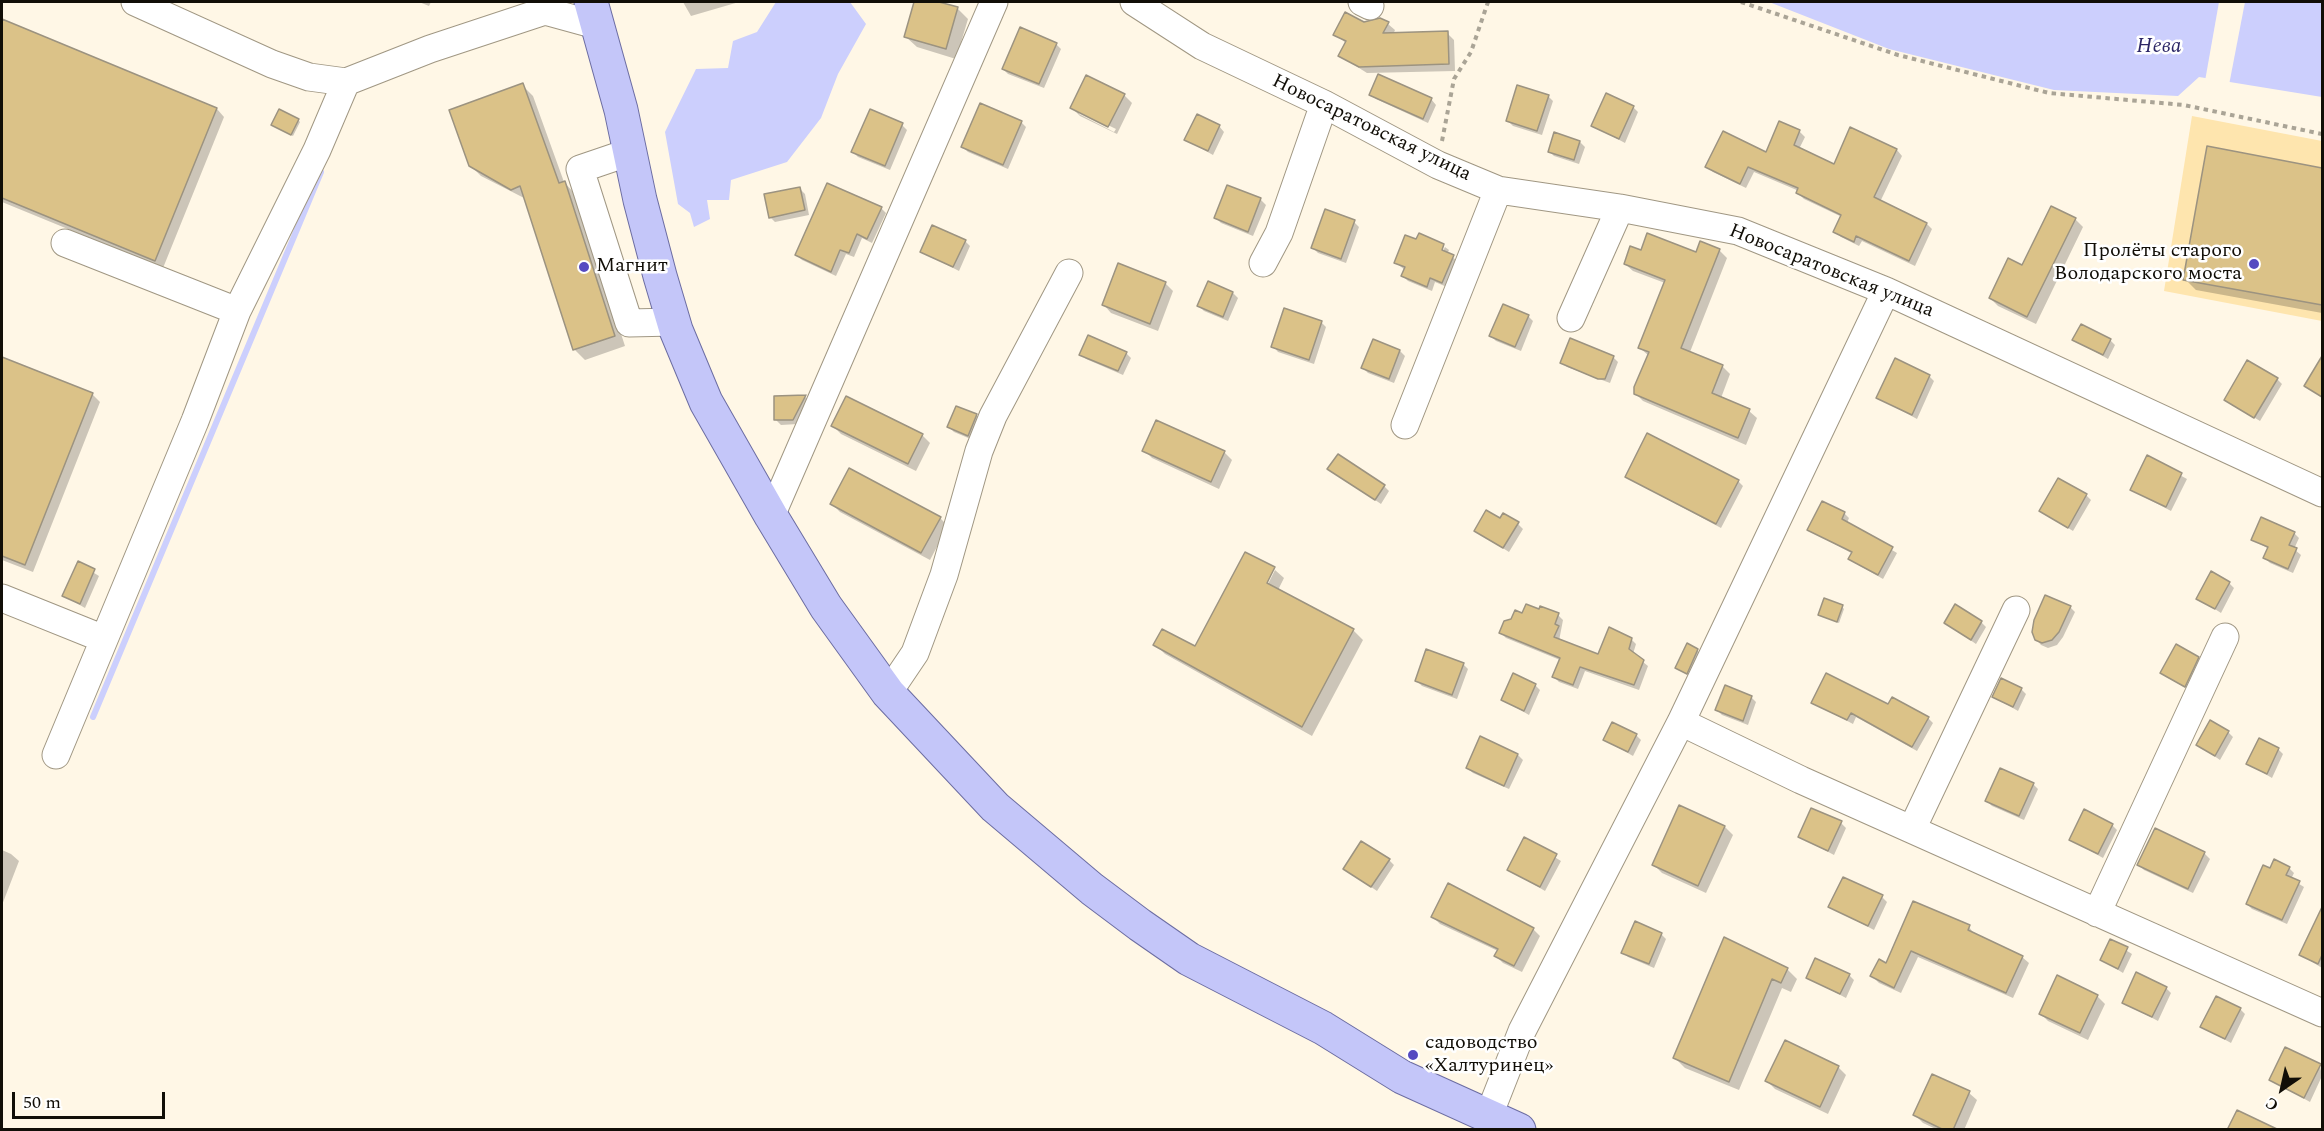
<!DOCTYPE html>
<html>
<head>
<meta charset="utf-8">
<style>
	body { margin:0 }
	#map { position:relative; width:2324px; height:1131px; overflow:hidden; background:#fff7e6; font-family:Spectral,serif }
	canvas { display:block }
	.frame { position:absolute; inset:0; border:3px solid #110e07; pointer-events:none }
	.north { position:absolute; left:2252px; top:1059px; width:60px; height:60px; -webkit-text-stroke:4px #fff; paint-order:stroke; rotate:214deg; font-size:16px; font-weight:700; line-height:24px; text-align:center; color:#110e07 }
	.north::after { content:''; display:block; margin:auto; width:21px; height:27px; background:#110e07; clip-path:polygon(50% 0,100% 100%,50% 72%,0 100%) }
	.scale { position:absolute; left:12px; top:1092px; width:153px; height:27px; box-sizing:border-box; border:3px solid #110e07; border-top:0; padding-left:8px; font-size:18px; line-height:21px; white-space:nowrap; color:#110e07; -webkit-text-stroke:4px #fff; paint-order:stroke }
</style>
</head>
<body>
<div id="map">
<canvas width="2324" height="1131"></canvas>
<div class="frame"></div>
<div class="north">С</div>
<div class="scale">50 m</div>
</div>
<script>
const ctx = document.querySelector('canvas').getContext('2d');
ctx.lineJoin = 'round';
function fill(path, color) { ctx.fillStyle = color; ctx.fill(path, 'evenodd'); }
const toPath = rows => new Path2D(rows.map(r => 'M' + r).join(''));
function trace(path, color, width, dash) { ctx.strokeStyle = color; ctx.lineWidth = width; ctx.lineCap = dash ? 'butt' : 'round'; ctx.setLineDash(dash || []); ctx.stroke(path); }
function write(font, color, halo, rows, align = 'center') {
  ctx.font = font + ' Spectral,serif'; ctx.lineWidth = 5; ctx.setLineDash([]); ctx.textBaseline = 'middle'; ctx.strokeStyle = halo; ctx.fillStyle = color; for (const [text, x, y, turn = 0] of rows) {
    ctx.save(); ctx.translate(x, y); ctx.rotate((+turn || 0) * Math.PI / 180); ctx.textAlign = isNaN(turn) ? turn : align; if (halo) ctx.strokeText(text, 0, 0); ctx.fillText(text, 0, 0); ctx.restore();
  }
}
fill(toPath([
	[2192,116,2322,141,2322,321,2164,291]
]), '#fee5ae');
fill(toPath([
	[776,2,850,2,866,24,838,74,821,118,787,162,731,180,729,200,707,200,710,219,694,227,690,213,678,204,665,132,696,69,728,68,733,41,757,32],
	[1769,2,2322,2,2322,97,2199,77,2178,96,2054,90,1889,49]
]), '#cccffd');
fill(toPath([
	[2219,2,2245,2,2229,85,2205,81]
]), '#fff7e6');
fill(toPath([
	[419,2,431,2,429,6],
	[683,2,739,2,691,16],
	[916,2,933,2,957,8,968,19,956,59,917,47,906,37],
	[2,21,217,109,224,117,163,268,2,202],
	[1364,23,1388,24,1395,30,1393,35,1447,33,1454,40,1455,71,1367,73,1340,56,1347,44,1335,34],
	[1056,44,1061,49,1044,88,1008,74,1003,69],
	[522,85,533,96,564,182,575,194,625,346,585,360,574,349,526,199,481,176,470,165],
	[1371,94,1431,99,1436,105,1428,123,1376,99],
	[1124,95,1132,103,1117,134,1080,116,1072,108],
	[1079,111,1116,129,1114,132,1079,114],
	[1548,96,1553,101,1542,135,1513,126,1508,121],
	[1633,107,1638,112,1625,143,1593,126],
	[871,111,902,125,907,130,890,170,858,157,853,152],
	[298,120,300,122,293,136,275,127],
	[1021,122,1026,127,1008,169,968,152,963,147],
	[1219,126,1224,132,1213,155,1186,140],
	[1799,131,1805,137,1799,149,1835,166,1897,150,1902,156,1880,202,1927,224,1932,229,1915,266,1862,241,1859,246,1841,237,1835,232,1842,217,1804,199,1798,193,1799,191,1754,172,1746,188,1713,172,1707,166,1767,154],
	[1580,142,1585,147,1579,164,1554,156,1549,151],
	[2208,148,2322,169,2322,313,2196,290,2185,279],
	[1228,187,1261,200,1266,205,1253,236,1221,223,1216,218],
	[800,189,805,194,809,215,775,222,770,217],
	[881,208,886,213,872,243,862,238,854,257,846,254,836,276,802,260,797,255],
	[2075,219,2083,227,2036,324,1998,306,1990,298],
	[1354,222,1359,227,1346,263,1318,253,1313,248],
	[1419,235,1444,245,1440,257,1445,247,1449,250,1447,254,1458,261,1447,287,1435,282,1432,291,1408,281,1403,276,1405,270,1396,263,1417,241],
	[965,241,970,246,959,271,922,252],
	[1701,243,1720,251,1727,258,1690,352,1722,366,1730,374,1721,398,1749,411,1757,418,1746,445,1643,401,1635,393,1649,356,1640,348,1665,283,1633,271,1625,264,1641,252,1697,254],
	[1165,283,1173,291,1158,331,1111,313,1104,305],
	[1233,293,1238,298,1228,321,1204,311,1199,306],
	[1528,316,1533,321,1521,351,1496,341,1491,336],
	[1321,322,1326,327,1314,364,1278,352,1273,346],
	[2074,340,2110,340,2115,345,2108,359],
	[1373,341,1400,351,1405,356,1394,383,1368,373,1363,368],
	[1126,353,1131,358,1123,375,1086,359,1081,354],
	[1613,357,1618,362,1610,383,1567,367,1562,362],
	[2,358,92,394,100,402,33,572,2,560],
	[2322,359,2322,398,2306,386],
	[1929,376,1934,381,1917,419,1878,398],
	[2277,379,2282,384,2260,421,2226,400],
	[805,397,810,401,798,424,781,425,776,420],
	[976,415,981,421,973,440,954,432,949,427],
	[833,426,922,435,930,443,916,471,841,434],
	[1144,450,1224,452,1232,460,1219,489,1152,458],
	[2147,457,2187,479,2171,511,2131,490],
	[1329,469,1384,486,1389,491,1381,504],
	[1626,477,1738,481,1743,486,1721,528],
	[2086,495,2091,500,2073,531,2041,511],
	[832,504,940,518,948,526,930,560,840,512],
	[1844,513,1849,518,1847,523,1897,553,1883,579,1855,563,1850,558,1853,554,1809,530],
	[1501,520,1518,524,1523,529,1509,552,1476,531],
	[2294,533,2299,538,2294,549,2301,555,2293,573,2270,563,2265,558,2269,549,2253,540],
	[1246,554,1275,570,1272,570,1262,589,1265,590,1275,570,1284,578,1278,590,1353,630,1363,640,1312,736,1165,654,1155,644,1162,631,1196,648],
	[78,563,99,576,85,608,64,596],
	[2229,583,2234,588,2221,613,2198,598],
	[1842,607,1844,609,1839,623,1819,615],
	[2070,607,2075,612,2063,637,2057,645,2048,648,2041,645,2036,639],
	[1523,615,1558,615,1563,620,1559,641,1599,656,1631,639,1636,644,1633,654,1648,666,1639,690,1585,671,1578,689,1559,682,1554,677,1560,660,1506,638,1501,633],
	[1981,622,1986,627,1976,644,1945,623],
	[1697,650,1702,655,1692,678,1677,668],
	[2198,658,2203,663,2190,691,2162,673],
	[1463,664,1468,669,1457,699,1422,686,1417,681],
	[1535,685,1540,690,1529,715,1503,700],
	[2021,689,2026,694,2018,711,1994,697],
	[1751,697,1756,702,1748,725,1722,715,1717,710],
	[1813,703,1889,706,1928,718,1933,723,1917,751,1856,717,1853,724],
	[2228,732,2233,737,2220,760,2198,745],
	[1636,735,1641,740,1633,756,1605,740],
	[2278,749,2283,754,2272,778,2248,764],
	[1518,755,1523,760,1509,789,1473,773,1467,768],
	[2033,784,2038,789,2024,820,1992,806,1987,801],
	[1680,807,1725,827,1733,835,1706,893,1662,873,1654,865],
	[1841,823,1846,828,1834,855,1800,837],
	[2112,825,2117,830,2103,858,2071,840],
	[2155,830,2205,854,2210,859,2193,893,2144,870,2139,865],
	[1525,839,1561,861,1545,891,1508,869],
	[2,850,11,854,19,861,2,905],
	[1389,860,1394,865,1377,891,1345,869],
	[2289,868,2294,873,2291,879,2304,887,2287,924,2252,909,2247,904,2271,870],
	[1882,897,1887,902,1874,930,1830,907],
	[1914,903,1969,927,1975,935,2022,957,2029,963,2013,998,1918,957,1901,993,1879,983,1872,976,1887,965],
	[2322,910,2322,968,2301,955],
	[1433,917,1533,929,1540,936,1522,972,1503,963,1496,956,1498,951,1440,924],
	[1661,934,1666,939,1654,968,1628,957,1623,952],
	[1725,939,1787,969,1797,979,1791,992,1782,988,1739,1090,1685,1068,1675,1058],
	[2111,941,2132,954,2123,973,2102,960],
	[1849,975,1854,980,1846,998,1808,978],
	[2166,988,2171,993,2158,1021,2124,1003],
	[2097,996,2105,1004,2088,1040,2048,1021,2040,1013],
	[2240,1009,2245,1014,2231,1043,2202,1027],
	[2320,1066,2322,1076,2310,1102,2271,1080],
	[1838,1067,1846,1075,1828,1114,1775,1089,1767,1081],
	[1933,1076,1969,1093,1977,1100,1964,1130,1938,1130,1923,1123,1915,1115]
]), '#0003');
trace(toPath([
	[93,717,321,172]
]), '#cccffd', 6);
const building = toPath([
	[914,2,939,2,958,7,946,49,904,37,914,2],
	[1345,12,1364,22,1380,18,1389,22,1383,33,1448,31,1449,64,1359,67,1338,56,1346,41,1333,35,1345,12],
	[2,19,217,108,155,261,2,198,2,19],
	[1020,27,1057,43,1039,84,1002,69,1020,27],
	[1378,74,1432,98,1423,119,1369,95,1378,74],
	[1086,75,1125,94,1108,127,1070,108,1086,75],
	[523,83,559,183,565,181,615,336,573,350,520,186,511,190,469,166,449,110,523,83],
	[1517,85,1549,95,1537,131,1506,121,1517,85],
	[1606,93,1634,106,1619,139,1591,126,1606,93],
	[980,103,1022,121,1003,165,961,147,980,103],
	[279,109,299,119,291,135,271,125,279,109],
	[870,109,903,123,885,166,851,152,870,109],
	[1197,114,1220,125,1208,151,1184,140,1197,114],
	[1779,121,1800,130,1794,145,1834,164,1850,127,1897,149,1874,197,1927,223,1909,261,1856,236,1854,242,1833,232,1841,215,1796,193,1798,188,1748,167,1740,184,1705,167,1723,131,1766,152,1779,121],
	[1554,132,1580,141,1574,160,1548,152,1554,132],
	[2207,146,2322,168,2322,305,2183,280,2207,146],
	[827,183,882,207,867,239,857,234,849,253,840,250,831,272,795,255,827,183],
	[1227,185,1261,198,1248,232,1214,218,1227,185],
	[800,187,805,210,769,218,764,194,800,187],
	[2051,206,2076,218,2027,317,1989,298,2008,258,2022,265,2051,206],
	[1325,209,1355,220,1341,259,1311,248,1325,209],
	[932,225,966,240,953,267,920,252,932,225],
	[1419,233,1444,244,1442,250,1454,255,1442,283,1430,278,1427,287,1401,276,1405,267,1394,263,1405,235,1416,239,1419,233],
	[1647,233,1696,252,1700,241,1720,249,1681,348,1723,365,1712,393,1750,409,1738,438,1634,394,1634,387,1649,352,1638,348,1665,280,1624,264,1630,246,1641,250,1647,233],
	[1118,263,1166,282,1150,324,1102,305,1118,263],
	[1208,281,1233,292,1223,317,1197,306,1208,281],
	[1503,304,1529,315,1515,347,1489,336,1503,304],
	[1284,308,1322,321,1309,360,1271,347,1284,308],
	[2081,324,2111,339,2103,355,2072,340,2081,324],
	[1088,335,1127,352,1118,371,1079,355,1088,335],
	[1570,338,1614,356,1605,379,1598,379,1560,363,1570,338],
	[1373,339,1400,350,1389,379,1361,368,1373,339],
	[2322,356,2322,397,2304,386,2322,356],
	[2,357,93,393,25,565,2,556,2,357],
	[1895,358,1930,375,1912,415,1876,398,1895,358],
	[2247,360,2278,378,2254,418,2224,400,2247,360],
	[806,395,793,420,774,420,774,396,806,395],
	[846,396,923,434,908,464,831,426,846,396],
	[956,406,977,414,968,436,947,427,956,406],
	[1156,420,1225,451,1211,482,1142,451,1156,420],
	[1647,433,1739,480,1716,524,1625,477,1647,433],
	[1338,454,1385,485,1375,500,1327,469,1338,454],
	[2147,455,2182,473,2166,507,2130,490,2147,455],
	[849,468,941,517,921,553,830,504,849,468],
	[2058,478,2087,494,2068,528,2039,511,2058,478],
	[1822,501,1845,512,1842,519,1893,547,1878,575,1848,559,1852,552,1807,530,1822,501],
	[1486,510,1500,518,1503,513,1519,522,1503,548,1474,531,1486,510],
	[2261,517,2295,532,2289,545,2297,548,2288,569,2263,558,2268,547,2251,540,2261,517],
	[1245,552,1275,567,1267,583,1354,629,1302,727,1153,645,1162,629,1195,646,1245,552],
	[78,561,95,569,80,604,62,596,78,561],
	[2211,571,2230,582,2215,609,2196,599,2211,571],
	[2045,595,2071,606,2059,632,2052,640,2042,643,2035,640,2032,632,2034,620,2045,595],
	[1824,598,1843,605,1837,622,1818,615,1824,598],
	[1526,604,1539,609,1540,606,1559,613,1555,624,1559,626,1554,637,1598,654,1609,627,1632,638,1629,649,1644,660,1634,685,1580,667,1573,685,1552,677,1560,658,1499,633,1504,621,1511,619,1515,610,1522,613,1526,604],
	[1955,604,1982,621,1971,640,1944,623,1955,604],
	[1687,643,1698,649,1687,674,1675,668,1687,643],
	[2176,644,2199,657,2185,687,2160,673,2176,644],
	[1426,649,1464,663,1452,695,1415,681,1426,649],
	[1513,673,1536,684,1524,711,1501,700,1513,673],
	[1826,673,1888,704,1892,697,1929,717,1912,747,1851,713,1847,720,1811,703,1826,673],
	[2001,678,2022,688,2013,707,1992,697,2001,678],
	[1725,685,1752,696,1743,721,1715,710,1725,685],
	[2210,720,2229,731,2215,756,2196,745,2210,720],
	[1612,722,1637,734,1628,752,1603,740,1612,722],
	[1480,736,1518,754,1504,786,1466,768,1480,736],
	[2259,738,2279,748,2267,774,2246,764,2259,738],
	[2000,768,2034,783,2019,816,1985,801,2000,768],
	[1679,805,1725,826,1698,886,1652,865,1679,805],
	[1811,808,1842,821,1828,851,1798,837,1811,808],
	[2084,809,2113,824,2098,854,2069,840,2084,809],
	[2155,828,2205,852,2188,889,2137,865,2155,828],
	[1524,837,1557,854,1540,887,1507,870,1524,837],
	[1361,841,1390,859,1371,887,1343,869,1361,841],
	[2274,859,2290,867,2286,875,2300,881,2282,920,2246,904,2263,865,2270,868,2274,859],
	[1843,877,1883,895,1868,926,1828,907,1843,877],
	[1448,883,1534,928,1514,966,1494,956,1498,949,1431,917,1448,883],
	[1913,901,1970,925,1968,930,2023,956,2006,993,1911,951,1894,988,1870,976,1879,959,1886,963,1913,901],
	[2322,907,2322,955,2318,964,2299,955,2322,907],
	[1635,921,1662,933,1649,964,1621,953,1635,921],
	[1724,937,1788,968,1781,983,1772,979,1729,1082,1673,1058,1724,937],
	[2110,939,2128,947,2118,969,2100,960,2110,939],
	[1815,958,1850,974,1840,994,1806,978,1815,958],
	[2136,972,2167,987,2152,1017,2122,1003,2136,972],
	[2057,975,2098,995,2080,1033,2039,1014,2057,975],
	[2216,996,2241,1008,2225,1039,2200,1027,2216,996],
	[1785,1040,1839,1066,1820,1107,1765,1081,1785,1040],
	[2285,1047,2321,1064,2304,1098,2269,1080,2285,1047],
	[1932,1074,1970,1091,1953,1130,1944,1130,1913,1115,1932,1074],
	[2237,1110,2279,1130,2227,1130,2237,1110]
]);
fill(building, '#dbc288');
trace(building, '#9c9380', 1.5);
const minor = toPath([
	[135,2,272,64,309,77,346,82,430,49,545,11,596,25],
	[1134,2,1202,46,1324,104,1438,165,1498,190,1620,208,1738,231,1886,291,2322,493],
	[1362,2,1370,6],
	[630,152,580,169,629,323,674,322],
	[65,243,237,311],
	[1263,263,1279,233,1324,104],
	[1571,318,1620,208],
	[1405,425,1498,190],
	[771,516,994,2],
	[2,598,104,639],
	[888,693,915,653,944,575,979,451,993,416,1069,273],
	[1681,722,1801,780,2322,1013],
	[56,755,195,421,237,311,317,150,346,82],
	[1912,829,2016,610],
	[2097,913,2225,637],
	[1489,1115,1522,1031,1681,722,1886,291]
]);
const major = toPath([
	[591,2,621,110,640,200,660,276,676,330,706,402,771,516,826,607,888,693,995,807,1092,889,1140,925,1189,959,1323,1028,1402,1077,1519,1130]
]);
trace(minor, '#a09783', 29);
trace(major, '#6c6da2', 35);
trace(toPath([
	[1741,2,1898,55,2049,93,2184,105,2322,134],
	[1442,141,1454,79,1471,52,1488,2]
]), '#aaa496', 4, [4.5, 4.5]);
trace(minor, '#fff', 27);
trace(major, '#c4c6f9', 33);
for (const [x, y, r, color] of [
	[2254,264,6,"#554ac1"],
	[584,267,6,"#554ac1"],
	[1413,1055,6,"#554ac1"]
]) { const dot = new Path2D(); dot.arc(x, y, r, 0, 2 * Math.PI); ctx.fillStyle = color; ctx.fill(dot); trace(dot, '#fff', 2); }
write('20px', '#110e07', '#fff', [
	["Новосаратовская улица",1371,129,26],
	["Новосаратовская улица",1831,272,22]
]);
write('20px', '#110e07', '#fff', [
	["Пролёты старого",2242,252,"right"],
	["Володарского моста",2242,275,"right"],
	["Магнит",596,267],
	["садоводство",1425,1044],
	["«Халтуринец»",1425,1067]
], 'left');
write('italic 21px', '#2b2666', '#fff', [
	["Нева",2159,48]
]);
</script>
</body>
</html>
